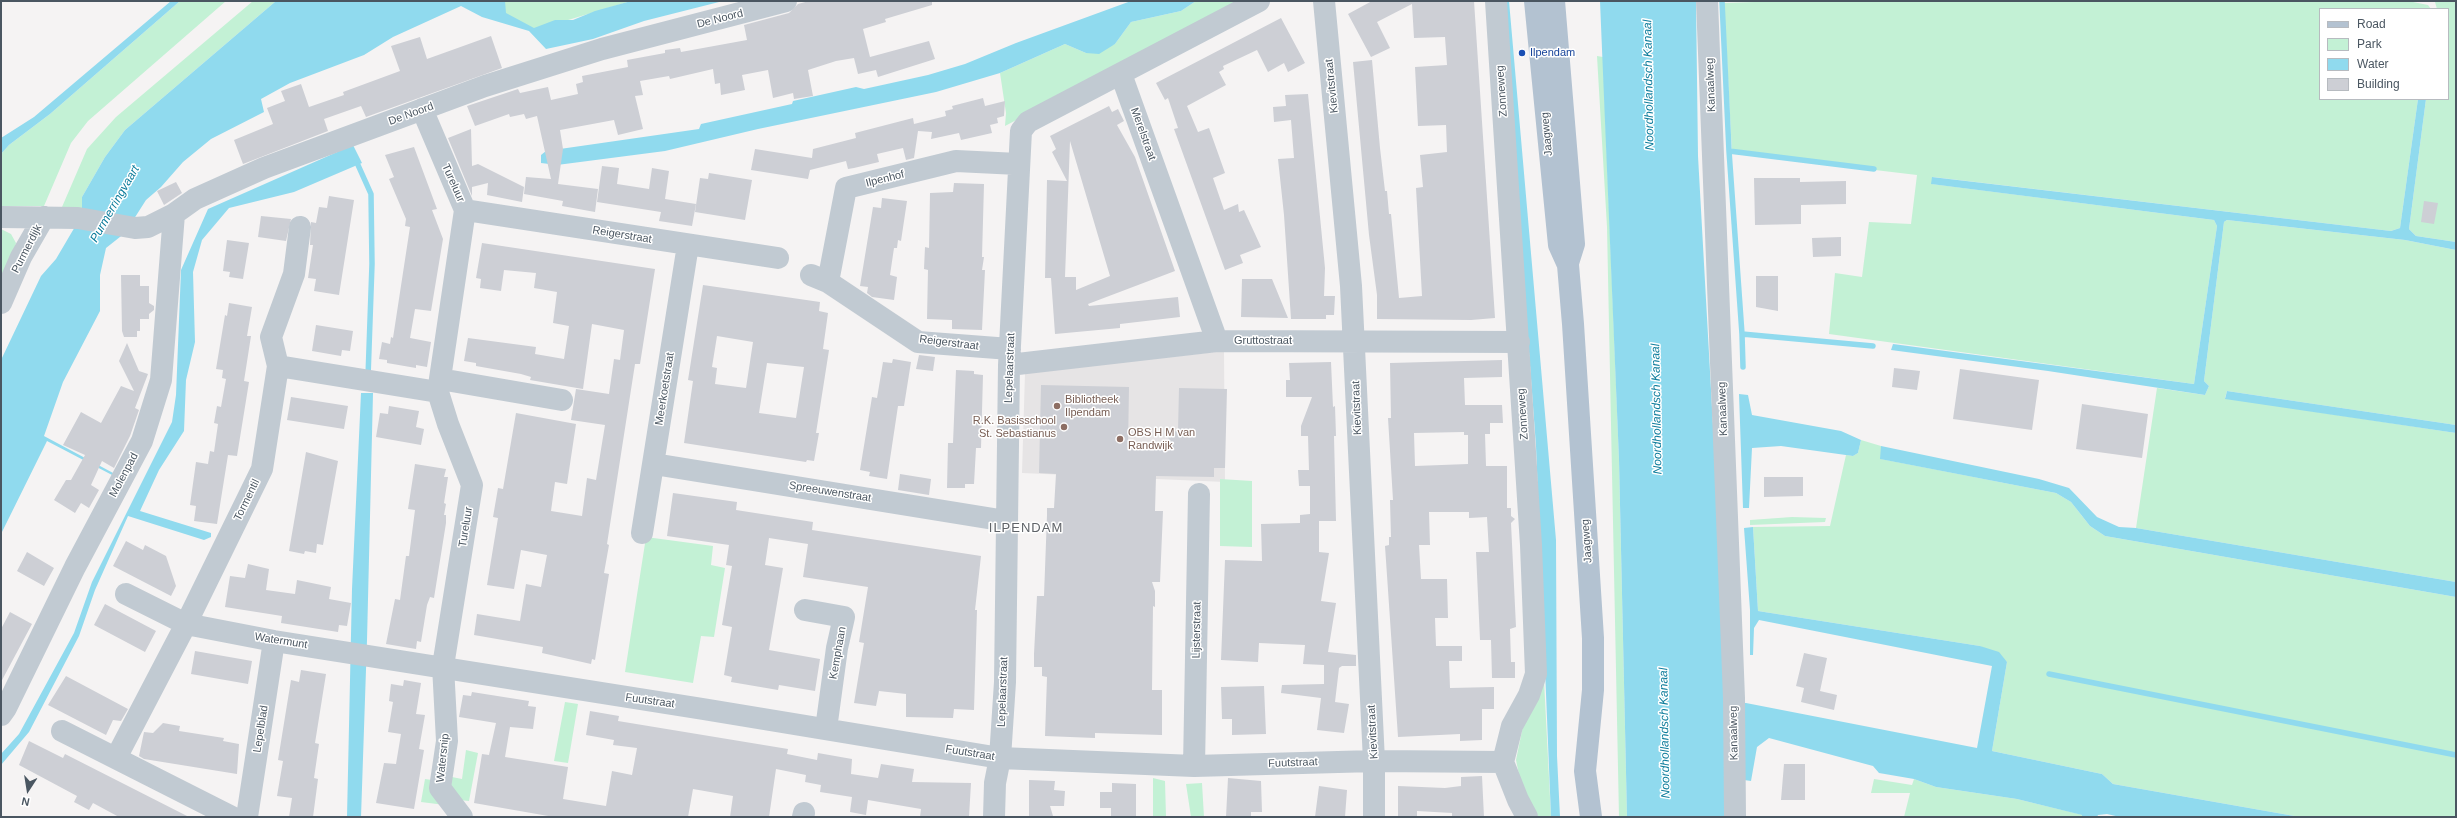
<!DOCTYPE html>
<html>
<head>
<meta charset="utf-8">
<style>
	body { margin:0 }
	#map { position:relative; width:2457px; height:818px; overflow:hidden; background:#f5f3f3; font-family:Helvetica,sans-serif }
	canvas { display:block }
	.frame { position:absolute; inset:0; border:2px solid #4a5661; pointer-events:none }
	.legend { position:absolute; left:2319px; top:8px; width:130px; height:92px; box-sizing:border-box; background:#fff; border:1px solid #b7bbc0; margin:0; padding:5px 7px; list-style:none; font-size:12px; color:#4a5661 }
	.legend li { display:flex; align-items:center; gap:8px; height:20px }
	.legend b { width:20px; border:1px solid #b7bbc0 }
	.north { position:absolute; left:8px; top:770px; width:40px; height:40px; -webkit-text-stroke:3px #fff; paint-order:stroke; rotate:192deg; font-size:11px; font-weight:700; line-height:16px; text-align:center; color:#4a5661 }
	.north::after { content:''; display:block; margin:auto; width:14px; height:18px; background:#4a5661; clip-path:polygon(50% 0,100% 100%,50% 72%,0 100%) }
</style>
</head>
<body>
<div id="map">
<canvas width="2457" height="818"></canvas>
<div class="frame"></div>
<ul class="legend">
<li><b style="height:5px;background:#b3c2d1"></b>Road</li>
<li><b style="height:11px;background:#c3f1d5"></b>Park</li>
<li><b style="height:11px;background:#90daee"></b>Water</li>
<li><b style="height:11px;background:#cdcfd5"></b>Building</li>
</ul>
<div class="north">N</div>
</div>
<script>
const ctx = document.querySelector('canvas').getContext('2d');
ctx.lineJoin = 'round';
function fill(path, color) { ctx.fillStyle = color; ctx.fill(path, 'evenodd'); }
const toPath = rows => new Path2D(rows.map(r => 'M' + r).join(''));
function trace(path, color, width, dash) { ctx.strokeStyle = color; ctx.lineWidth = width; ctx.lineCap = dash ? 'butt' : 'round'; ctx.setLineDash(dash || []); ctx.stroke(path); }
function write(font, color, halo, rows, align = 'center') {
  ctx.font = font + ' Helvetica,sans-serif'; ctx.lineWidth = 3; ctx.setLineDash([]); ctx.textBaseline = 'middle'; ctx.strokeStyle = halo; ctx.fillStyle = color; for (const [text, x, y, turn = 0] of rows) {
    ctx.save(); ctx.translate(x, y); ctx.rotate((+turn || 0) * Math.PI / 180); ctx.textAlign = isNaN(turn) ? turn : align; if (halo) ctx.strokeText(text, 0, 0); ctx.fillText(text, 0, 0); ctx.restore();
  }
}
fill(toPath([
	[1224,351,1225,482,1022,473,1025,373]
]), '#e6e4e5');
fill(toPath([
	[180,1,226,1,88,121,71,143,44,206,1,206,1,154,9,145,50,114],
	[253,1,276,1,125,130,105,157,82,197,82,212,62,207,87,149,116,117],
	[499,1,631,1,535,30,501,15],
	[1196,1,1242,1,1005,126,1006,113,1000,73,1065,44,1086,53,1115,44,1131,22,1181,11],
	[1785,1,2408,1,2428,5,2431,9,2320,9,2320,99,2418,99,2400,228,2391,231,1933,177,1932,184,2214,220,2217,226,2194,384,1829,334,1835,273,1862,277,1869,222,1911,224,1917,175,1732,153,1724,3],
	[2432,1,2456,1,2456,242,2416,236,2409,229,2426,99,2448,99,2448,9,2437,9,2435,2],
	[1597,56,1603,57,1619,460,1627,817,1619,817,1607,227],
	[2227,220,2405,240,2456,250,2456,425,2227,391,2225,398,2456,433,2456,582,2136,528,2157,388,2205,395,2209,386,2204,381,2224,222],
	[1,229,11,234,16,243,13,258,1,284],
	[1861,440,1881,446,1881,459,2056,493,2071,502,2090,526,2105,536,2456,597,2456,817,2300,817,2113,784,2102,774,1992,751,2007,662,1980,646,1758,611,1753,527,1830,526,1846,455,1853,456,1858,453],
	[1220,479,1252,481,1252,547,1220,546],
	[1792,517,1826,518,1825,522,1750,525,1750,520],
	[646,537,713,546,711,565,725,568,714,637,701,636,693,683,625,672],
	[1544,680,1551,817,1538,817,1520,780,1516,760,1523,726],
	[565,702,578,704,568,763,554,761],
	[466,750,478,753,469,801,459,800,450,792,452,777,462,779],
	[1153,778,1165,781,1166,817,1153,817],
	[425,779,432,780,445,805,421,802],
	[1874,779,1912,785,1914,779,1936,787,2017,799,2083,815,2082,817,1904,817,1910,793,1871,793],
	[1202,783,1204,817,1191,817,1186,784]
]), '#c3f1d5');
fill(toPath([
	[171,1,180,1,50,114,9,145,1,154,1,138,34,117],
	[276,1,505,1,506,13,534,28,555,20,573,20,595,11,631,1,723,1,644,21,593,39,546,49,529,31,482,17,461,6,393,37,364,55,290,83,261,99,264,112,211,139,183,162,161,187,146,200,125,233,106,248,100,275,100,311,63,382,44,436,115,474,114,476,47,441,1,534,1,360,41,276,56,259,76,225,82,212,82,197,105,157,125,130],
	[1131,1,1196,1,1181,11,1131,22,1115,44,1099,54,1086,53,1065,44,1000,73,936,92,758,129,665,151,557,165,541,163,541,155,546,151,699,129,701,124,792,104,793,101,856,87,864,89,928,75,965,64,1016,43],
	[1503,1,1509,1,1556,540,1557,756,1560,817,1551,817,1536,446],
	[1600,1,1696,1,1698,156,1722,587,1725,703,1746,703,1977,748,1992,666,1759,620,1754,628,1753,655,1750,655,1750,610,1744,528,1753,527,1758,611,1980,646,1999,652,2007,662,1992,751,2102,774,2113,784,2300,817,2120,817,2107,814,2098,815,2097,817,2082,817,2082,815,2017,799,1936,787,1914,779,1879,773,1873,766,1769,738,1757,747,1751,781,1744,780,1745,714,1725,817,1627,817,1619,460],
	[2418,99,2426,99,2409,229,2416,236,2456,242,2456,250,2405,240,2227,220,2224,222,2204,381,2209,386,2205,395,2048,371,1891,350,1893,344,2194,384,2217,226,2214,220,1931,184,1932,177,2391,231,2400,228],
	[353,145,362,163,294,192,229,208,202,240,193,272,195,342,186,380,184,431,159,470,140,511,211,533,211,537,204,540,128,516,95,590,79,636,29,732,1,765,1,754,19,734,74,633,92,582,172,422,176,395,181,270,208,209],
	[2227,391,2456,425,2456,433,2225,399],
	[361,393,373,393,367,640,361,817,347,817,352,589],
	[1739,394,1748,395,1752,415,1841,431,1861,440,1858,453,1853,456,1781,446,1752,448,1749,508,1743,508],
	[1881,446,2039,479,2069,488,2097,517,2119,527,2136,528,2456,582,2456,597,2105,536,2090,526,2071,502,2056,493,1880,459]
]), '#90daee');
trace(toPath([
	[1722,1,1729,151,1874,169],
	[1729,151,1742,334],
	[358,165,371,194,372,264,368,377],
	[1743,367,1742,334,1873,346],
	[2049,674,2456,755]
]), '#90daee', 5.5);
fill(toPath([
	[809,1,932,1,932,5,885,19,886,22,863,29,870,57,929,41,935,59,878,77,876,70,858,74,854,58,836,61,808,70,813,96,794,99,793,93,773,98,768,70,742,75,745,90,721,95,720,83,715,84,713,69,670,79,669,76,640,81,643,95,635,96,643,129,618,135,614,120,560,130,563,149,558,184,598,189,595,212,562,206,563,201,524,194,526,177,551,179,537,116,526,119,524,114,510,117,509,114,475,126,467,106,518,89,520,93,548,87,551,100,578,94,576,84,583,82,582,76,628,67,627,60,665,53,665,50,680,48,681,52,747,40,744,25,789,13,798,4],
	[1372,1,1474,1,1495,318,1471,320,1377,319,1377,295,1369,235,1353,62,1372,60,1380,148,1385,191,1387,191,1389,214,1391,214,1399,298,1422,296,1416,188,1423,187,1420,155,1447,152,1446,125,1418,126,1415,67,1447,65,1445,37,1414,38,1412,4,1377,22,1390,48,1371,57,1348,14],
	[1281,18,1305,63,1288,72,1284,63,1268,72,1257,50,1223,66,1224,69,1219,72,1226,85,1187,106,1198,132,1209,128,1219,156,1225,173,1213,178,1224,210,1238,204,1239,212,1244,210,1261,247,1240,255,1243,263,1225,270,1174,129,1178,128,1168,98,1165,100,1156,83],
	[491,36,502,68,366,117,361,106,324,119,328,131,243,164,234,140,273,124,267,108,285,101,281,91,301,84,309,107,344,95,343,92,400,71,391,46,420,37,427,59],
	[1308,94,1325,268,1324,296,1335,296,1334,315,1326,315,1326,319,1291,319,1284,215,1278,159,1294,158,1291,120,1274,122,1273,107,1286,106,1285,95],
	[983,98,985,106,1005,101,1004,116,997,118,998,123,990,125,992,133,961,140,959,133,931,139,932,132,918,131,914,158,906,160,903,148,877,154,879,162,854,168,848,169,846,161,810,170,808,179,751,170,755,149,812,158,813,149,856,138,855,133,913,118,914,124,946,116,945,111,953,109,952,106],
	[1109,106,1112,112,1118,109,1124,121,1117,125,1135,157,1175,271,1088,304,1089,306,1178,297,1180,317,1120,324,1120,328,1055,334,1051,278,1045,278,1047,180,1067,181,1052,152,1056,149,1050,136],
	[1070,141,1110,276,1076,290,1076,277,1065,277],
	[471,129,472,166,478,164,524,187,522,202,487,195,488,183,472,187,472,196,448,138],
	[414,147,437,209,432,210,443,239,431,311,415,309,410,338,431,342,427,367,416,365,416,368,387,363,387,360,379,359,382,342,390,344,391,337,393,338,410,227,405,226,406,219,389,179,394,177,385,155],
	[602,166,619,168,617,184,649,189,652,168,669,171,665,199,696,204,692,226,659,221,661,212,597,202],
	[709,173,752,180,745,220,695,212,700,178,708,179],
	[1754,178,1800,178,1800,182,1846,181,1846,204,1801,205,1801,224,1755,225],
	[176,182,182,193,164,205,157,191],
	[954,183,984,184,982,257,984,257,982,270,985,270,982,330,952,329,952,320,927,319,928,270,924,269,925,247,929,248,930,193,953,192],
	[329,196,354,200,339,295,314,291,316,279,308,278,313,245,310,245,311,222,316,223,319,207,327,208],
	[882,198,907,201,901,241,898,240,897,248,894,248,890,275,897,277,894,300,872,297,867,293,868,287,860,286,873,207,881,208],
	[2424,201,2438,203,2434,224,2421,222],
	[261,216,291,219,286,241,258,237],
	[1841,237,1841,256,1813,257,1812,238],
	[227,240,249,243,243,279,229,277,230,272,223,271],
	[482,243,655,269,640,364,635,364,607,544,609,545,604,573,609,574,595,660,592,659,591,664,542,653,543,647,474,635,477,614,520,621,526,584,541,587,547,555,521,550,514,589,487,585,498,518,493,517,498,488,503,489,516,413,576,424,567,484,555,482,551,511,582,516,587,478,596,480,605,425,571,420,576,389,609,394,614,359,620,360,624,330,592,324,583,389,530,380,531,377,521,374,476,366,476,363,464,361,468,338,536,347,535,354,564,359,569,326,553,323,557,292,534,288,536,273,504,270,501,291,480,288,481,279,476,278],
	[121,275,140,275,140,286,149,286,149,303,154,306,154,310,149,314,149,319,140,319,140,331,137,331,137,337,124,337,122,331],
	[1756,276,1778,276,1778,311,1756,307],
	[1242,279,1272,279,1288,318,1241,317],
	[703,285,820,302,819,311,828,313,823,349,829,350,816,433,819,433,814,461,807,460,806,462,684,443,693,381,688,380],
	[717,336,753,342,746,388,715,384,717,368,712,367],
	[767,363,804,367,796,418,759,413],
	[229,303,252,307,247,336,251,336,244,381,249,382,237,456,228,455,217,524,194,521,196,506,190,505,196,462,208,464,210,451,214,452,218,424,214,423,217,406,221,407,226,379,222,378,223,370,216,369,225,315,227,316],
	[316,325,353,331,350,351,342,350,341,356,312,351],
	[127,343,139,371,148,374,135,408,139,410,130,436,114,468,102,461,91,485,99,490,89,508,81,503,75,513,54,500,66,480,71,480,85,455,63,445,81,412,101,423,121,386,134,391,119,361],
	[919,355,935,357,933,371,916,369],
	[893,359,911,362,904,406,898,406,887,479,869,476,870,472,860,470,872,397,877,398,883,362,892,363],
	[1502,360,1502,377,1464,378,1465,405,1502,405,1503,423,1490,423,1490,434,1485,434,1486,466,1507,466,1507,508,1511,508,1511,516,1515,519,1511,523,1516,627,1510,629,1511,662,1515,662,1515,678,1492,678,1491,640,1480,640,1476,552,1489,552,1487,517,1469,518,1469,512,1429,512,1430,545,1419,545,1421,579,1447,579,1448,618,1435,618,1436,646,1462,646,1462,661,1449,661,1450,688,1494,687,1494,709,1482,709,1482,740,1460,741,1460,734,1398,737,1385,546,1389,545,1389,537,1391,537,1390,500,1393,500,1388,418,1391,418,1390,363],
	[1464,432,1464,435,1468,435,1468,464,1415,466,1414,433],
	[1331,362,1333,407,1335,406,1336,436,1334,436,1336,521,1319,521,1319,552,1329,553,1321,601,1336,603,1328,652,1356,655,1356,666,1342,666,1339,668,1335,702,1349,704,1344,733,1317,730,1321,698,1281,693,1282,685,1324,684,1324,665,1303,664,1305,645,1259,643,1258,662,1221,660,1225,560,1262,561,1261,524,1300,523,1300,515,1310,514,1310,486,1299,486,1298,470,1309,470,1308,436,1301,436,1301,426,1312,397,1286,397,1286,380,1290,380,1289,363],
	[1894,368,1920,371,1917,390,1892,387],
	[1960,369,2039,380,2032,430,1953,419],
	[956,370,974,371,974,374,983,375,981,448,976,448,974,484,965,484,965,488,947,488,948,443,953,443],
	[1041,385,1129,387,1128,447,1168,447,1169,432,1178,431,1179,388,1227,389,1225,468,1214,468,1214,477,1156,476,1155,511,1163,511,1160,582,1152,582,1155,591,1155,607,1153,606,1152,690,1162,690,1162,735,1095,733,1095,738,1045,736,1047,677,1042,676,1042,667,1034,667,1034,654,1037,596,1044,596,1047,515,1047,508,1054,508,1056,474,1039,473],
	[291,397,348,406,344,429,287,420],
	[2082,404,2148,414,2142,458,2076,449],
	[389,406,419,411,416,427,424,429,421,445,376,437,380,413,388,414],
	[306,452,338,461,323,545,317,544,316,553,305,551,304,554,289,551],
	[415,464,446,469,444,477,448,477,444,503,446,504,444,515,446,515,446,523,434,598,430,597,427,605,421,642,417,641,416,649,386,644,395,599,400,600,406,556,409,556,415,510,408,509],
	[900,474,931,479,929,495,898,490],
	[1764,477,1803,477,1803,496,1764,497],
	[673,493,737,502,736,510,813,522,812,530,981,556,975,610,977,610,974,710,954,709,953,718,906,717,906,694,879,691,876,706,854,703,864,643,859,642,868,587,803,577,808,544,769,538,765,565,783,568,769,650,820,659,815,691,779,685,778,690,731,682,732,677,724,675,732,627,722,625,732,566,726,565,729,545,667,536],
	[126,541,143,550,145,545,166,556,176,586,171,596,113,566],
	[27,552,54,568,44,586,17,571],
	[248,564,269,569,266,590,295,594,297,580,331,587,329,599,351,603,347,626,339,625,338,632,281,623,282,616,225,607,230,576,245,578],
	[105,604,156,631,145,652,94,625],
	[10,612,32,624,1,682,1,629],
	[195,651,252,661,248,684,191,674],
	[1804,653,1827,658,1820,691,1837,695,1834,710,1801,702,1804,688,1796,686],
	[301,670,326,674,315,743,319,744,314,778,318,779,313,817,289,817,292,798,277,796,283,761,278,760,291,680,299,682],
	[66,676,128,709,121,721,113,720,106,735,48,705],
	[404,680,421,683,416,714,425,715,419,749,424,750,414,809,376,803,384,763,396,764,401,734,388,732,393,702,389,701,391,684,403,686],
	[1264,686,1266,734,1232,735,1232,719,1222,719,1221,687],
	[472,692,529,701,528,706,536,707,533,729,510,727,505,757,568,767,563,799,606,806,612,771,632,775,637,748,613,745,614,740,586,735,590,711,619,716,618,721,788,749,787,754,817,760,818,753,852,759,851,774,878,778,881,764,914,769,912,782,971,783,969,817,920,817,921,809,868,800,866,815,850,812,852,797,820,792,821,785,805,782,806,775,776,769,769,817,730,817,733,796,693,789,688,817,554,817,474,803,482,754,489,755,496,723,459,717,463,695,471,696],
	[163,723,180,726,179,731,224,738,223,741,239,744,237,774,144,759,139,756,144,732,153,733],
	[29,741,63,758,65,754,189,817,119,817,93,803,89,810,74,802,77,796,19,765],
	[1784,764,1805,764,1805,800,1781,800],
	[1482,776,1484,817,1452,817,1452,813,1417,811,1417,817,1398,817,1398,786,1445,788,1461,786,1461,777],
	[1228,778,1261,781,1262,812,1251,812,1251,817,1226,817],
	[1029,780,1055,781,1054,790,1065,791,1064,806,1050,806,1053,816,1029,817],
	[1112,783,1136,784,1136,817,1111,817,1111,808,1100,808,1100,792,1112,792],
	[1319,786,1347,790,1345,817,1315,817]
]), '#cdcfd5');
trace(toPath([
	[1324,1,1351,286,1374,761,1374,817],
	[1496,1,1531,545,1536,674,1529,695,1512,726,1503,762,1518,800,1527,817],
	[1707,1,1734,698,1735,817],
	[1121,74,1217,341],
	[422,109,465,210,438,392,448,424,472,485,443,666,447,741,440,788,462,817],
	[465,210,778,258],
	[1,217,78,218,135,228,148,227,174,214,195,199,264,168,485,86,602,49,786,1],
	[811,275,828,282,918,342,1010,349],
	[828,282,846,188,956,161,1018,164],
	[1,303,21,257,44,217],
	[1009,365,1217,341,1519,342],
	[278,366,438,392],
	[440,379,562,400],
	[654,464,1006,521],
	[642,533,688,245],
	[126,594,186,624,274,641,703,709,1000,758,1194,766,1374,761,1503,762],
	[805,610,844,617,837,648,826,729],
	[1,715,6,708,75,567,142,441,161,380,174,214],
	[62,731,232,817],
	[116,758,186,624,262,469,278,366,271,337,294,274,300,227],
	[1194,766,1199,494],
	[247,817,274,641],
	[803,817,804,813],
	[994,817,995,783,1000,758,1005,682,1009,365,1021,131,1028,122,1259,1]
]), '#c1cad2', 22);
trace(toPath([
	[1535,1,1559,245,1568,265,1573,324,1593,638,1593,690,1585,771,1591,817],
	[1554,1,1574,244,1568,263]
]), '#b3c2d1', 22);
for (const [x, y, r, color] of [
	[1522,53,4,"#1a4fb4"],
	[1057,406,4,"#8d6e63"],
	[1064,427,4,"#8d6e63"],
	[1120,439,4,"#8d6e63"]
]) { const dot = new Path2D(); dot.arc(x, y, r, 0, 2 * Math.PI); ctx.fillStyle = color; ctx.fill(dot); trace(dot, '#fff', 1.5); }
write('11px', '#4a5661', '#fff', [
	["De Noord",720,19,-14],
	["Kanaalweg",1711,85,-92],
	["Kievitstraat",1332,86,-96],
	["Zonneweg",1502,91,-94],
	["De Noord",411,114,-20],
	["Merelstraat",1143,134,70],
	["Jaagweg",1547,134,-95],
	["Ilpenhof",885,179,-14],
	["Tureluur",453,183,66],
	["Reigerstraat",622,235,9],
	["Purmerdijk",27,249,-63],
	["Gruttostraat",1263,341],
	["Reigerstraat",949,343,7],
	["Lepelaarstraat",1010,368,-88],
	["Meerkoetstraat",665,389,-81],
	["Kievitstraat",1357,408,-92],
	["Kanaalweg",1723,409,-92],
	["Zonneweg",1523,414,-94],
	["Molenpad",124,475,-62],
	["Spreeuwenstraat",830,492,9],
	["Tormentil",247,500,-64],
	["Tureluur",466,527,-81],
	["Jaagweg",1587,541,-94],
	["Lijsterstraat",1197,630,-89],
	["Watermunt",281,641,9],
	["Kemphaan",838,653,-80],
	["Lepelaarstraat",1003,692,-88],
	["Fuutstraat",650,701,8],
	["Lepelblad",261,729,-81],
	["Kievitstraat",1373,732,-93],
	["Kanaalweg",1734,733,-91],
	["Fuutstraat",970,753,9],
	["Watersnip",443,758,-84],
	["Fuutstraat",1293,763,-2]
]);
write('11px', '#164399', '#fff', [
	["Ilpendam",1530,53]
], 'left');
write('11px', '#785e54', '#fff', [
	["Bibliotheek",1065,400],
	["Ilpendam",1065,413],
	["R.K. Basisschool",1056,421,"right"],
	["St. Sebastianus",1056,434,"right"],
	["OBS H M van",1128,433],
	["Randwijk",1128,446]
], 'left');
write('italic 12px', '#0c7c9b', '#fff', [
	["Noordhollandsch Kanaal",1649,85,-91],
	["Purmerringvaart",115,204,-60],
	["Noordhollandsch Kanaal",1657,409,-91],
	["Noordhollandsch Kanaal",1665,733,-91]
]);
ctx.letterSpacing = '1px';
write('13px', '#5f6368', '#fff', [
	["ILPENDAM",1026,528]
]);
ctx.letterSpacing = '0px';
</script>
</body>
</html>
